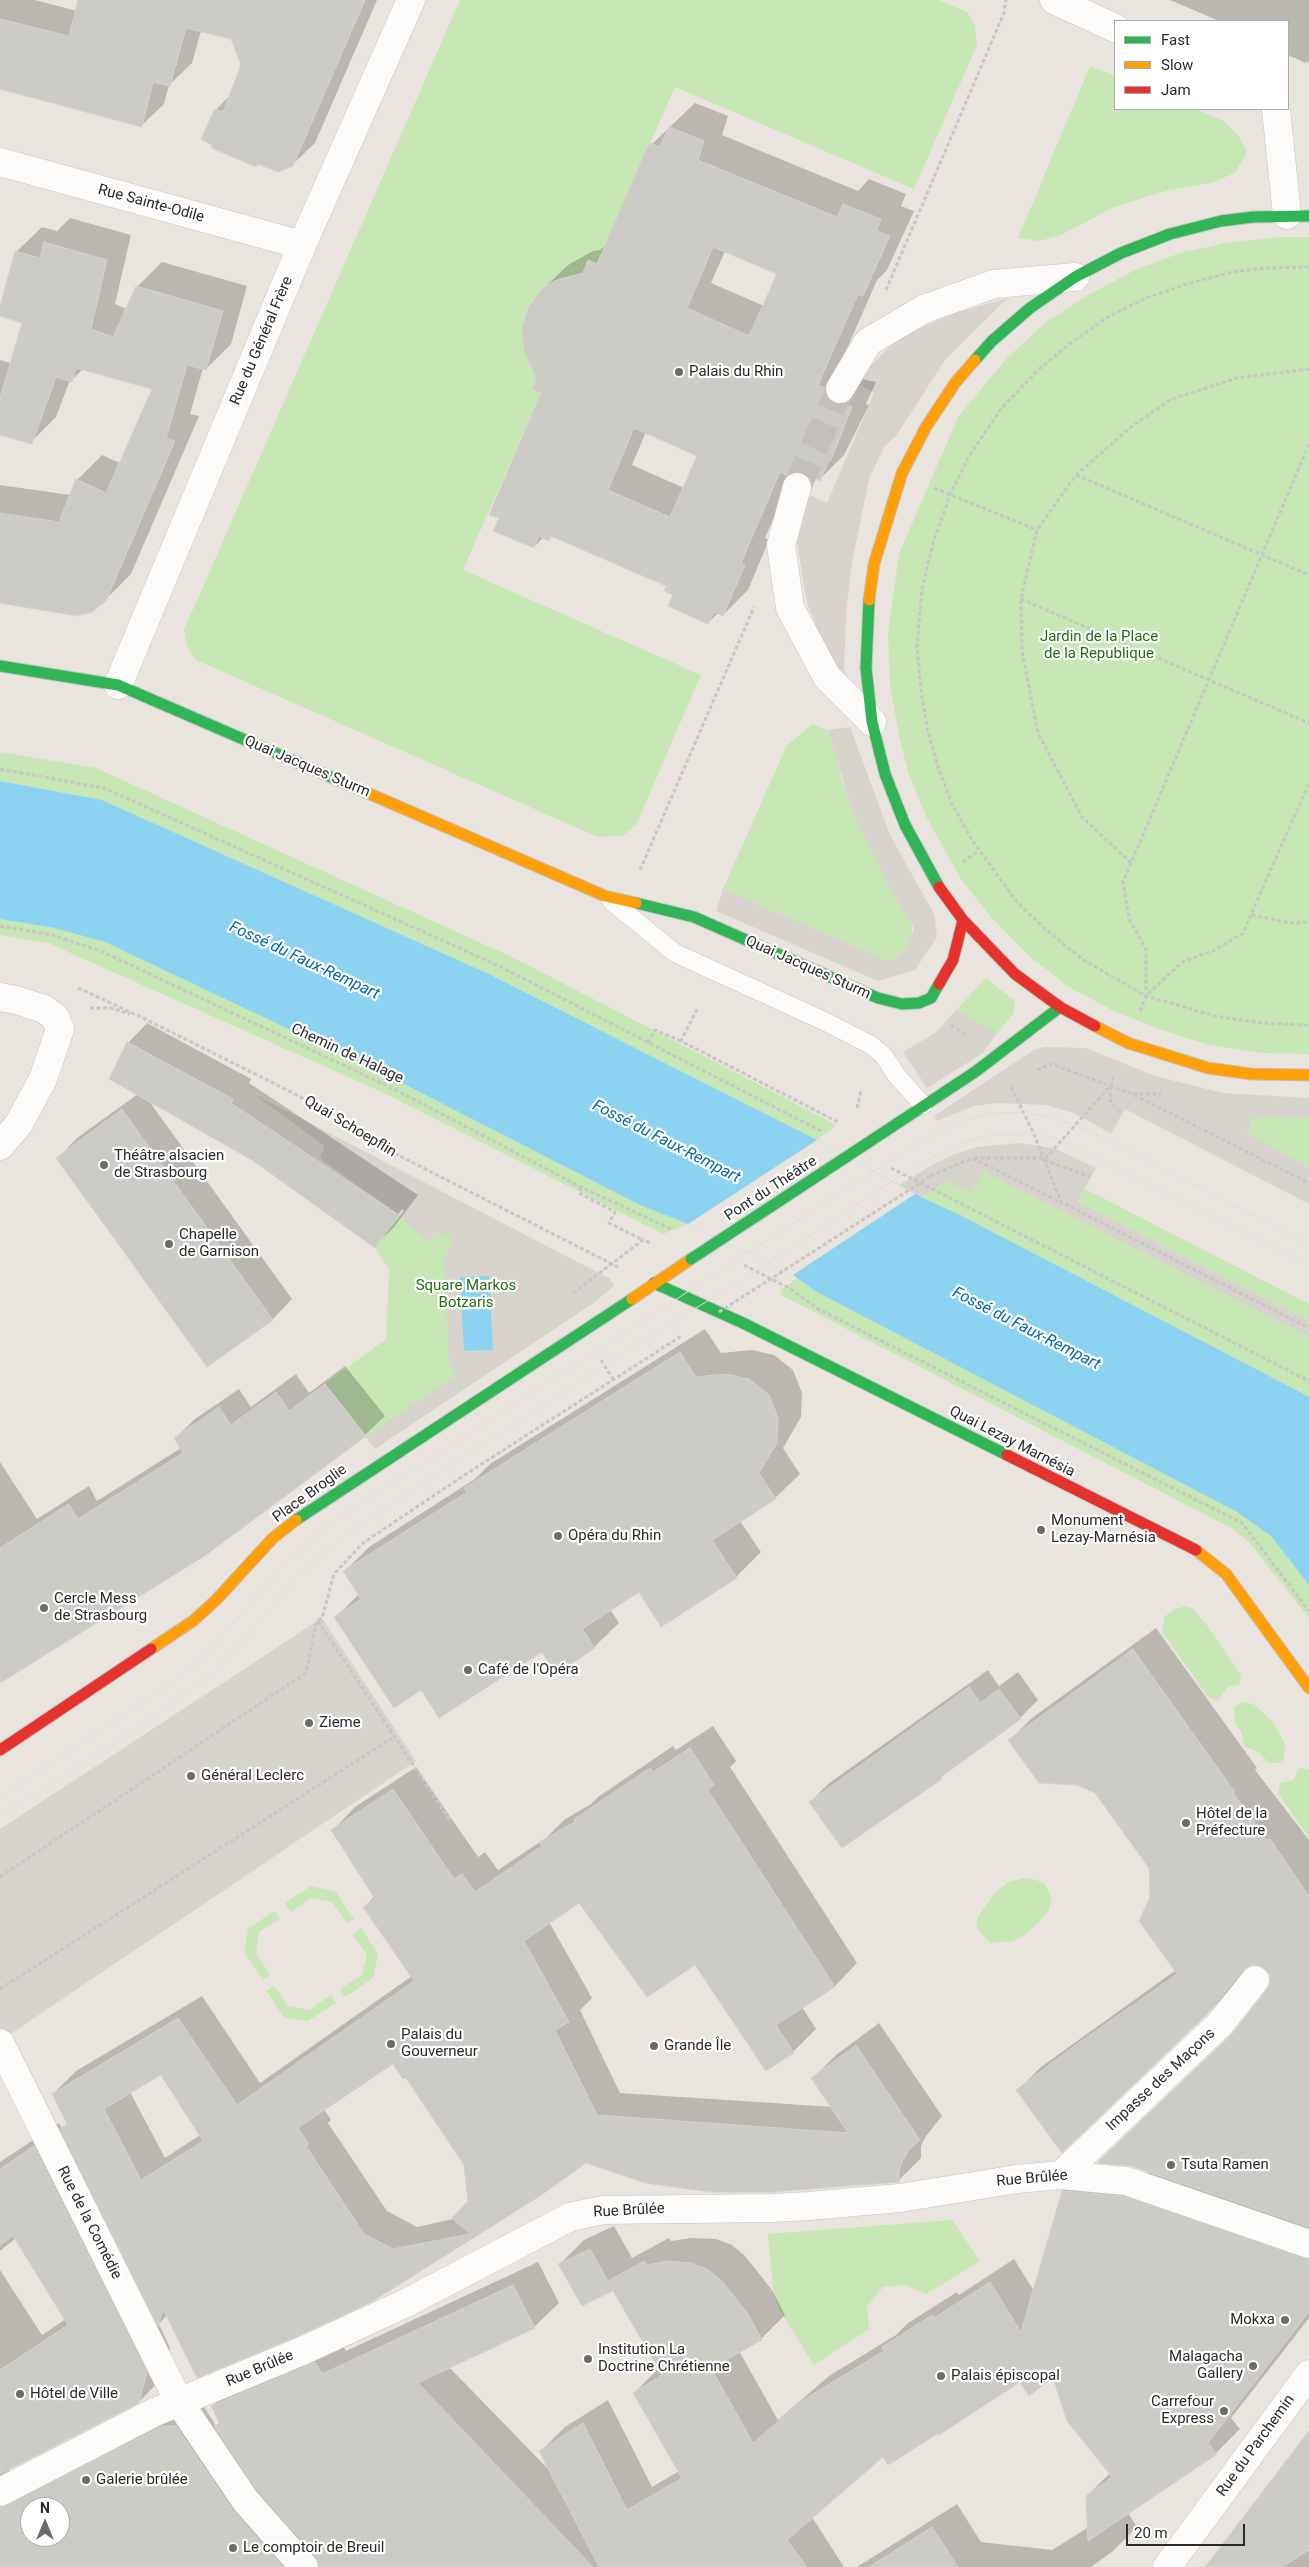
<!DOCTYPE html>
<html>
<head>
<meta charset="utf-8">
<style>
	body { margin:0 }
	#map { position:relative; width:1309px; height:2567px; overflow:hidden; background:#e9e5de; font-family:Roboto,sans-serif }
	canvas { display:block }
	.legend { position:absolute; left:1114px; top:20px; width:175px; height:90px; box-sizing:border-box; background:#fff; border:1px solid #aaa; margin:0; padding:6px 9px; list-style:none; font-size:15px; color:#2a2a2a }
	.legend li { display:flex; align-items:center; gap:10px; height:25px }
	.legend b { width:25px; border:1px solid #aaa }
	.north { position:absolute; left:20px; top:2497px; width:50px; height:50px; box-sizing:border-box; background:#fff; border:1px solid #aaa; border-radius:50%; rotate:0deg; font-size:14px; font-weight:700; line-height:20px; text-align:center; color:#2a2a2a }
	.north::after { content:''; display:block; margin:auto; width:18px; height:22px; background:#6d6b69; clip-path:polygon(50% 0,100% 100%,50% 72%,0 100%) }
	.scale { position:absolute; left:1126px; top:2524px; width:119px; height:22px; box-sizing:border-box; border:2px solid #2a2a2a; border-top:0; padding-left:6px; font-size:15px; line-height:18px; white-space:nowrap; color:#2a2a2a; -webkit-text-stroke:4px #fff; paint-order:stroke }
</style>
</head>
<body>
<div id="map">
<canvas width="1309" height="2567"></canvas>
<ul class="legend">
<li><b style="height:6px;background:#30b455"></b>Fast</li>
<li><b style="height:6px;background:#ff9f0a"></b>Slow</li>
<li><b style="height:6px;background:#e5322d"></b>Jam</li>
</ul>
<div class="north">N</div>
<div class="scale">20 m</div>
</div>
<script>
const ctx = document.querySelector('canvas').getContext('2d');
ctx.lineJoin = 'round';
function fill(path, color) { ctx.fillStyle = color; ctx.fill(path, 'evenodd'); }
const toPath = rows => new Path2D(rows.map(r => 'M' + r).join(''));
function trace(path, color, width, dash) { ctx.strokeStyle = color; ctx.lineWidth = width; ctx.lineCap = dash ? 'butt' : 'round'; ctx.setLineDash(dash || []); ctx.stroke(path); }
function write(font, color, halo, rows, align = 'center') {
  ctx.font = font + ' Roboto,sans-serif'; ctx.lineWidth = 4.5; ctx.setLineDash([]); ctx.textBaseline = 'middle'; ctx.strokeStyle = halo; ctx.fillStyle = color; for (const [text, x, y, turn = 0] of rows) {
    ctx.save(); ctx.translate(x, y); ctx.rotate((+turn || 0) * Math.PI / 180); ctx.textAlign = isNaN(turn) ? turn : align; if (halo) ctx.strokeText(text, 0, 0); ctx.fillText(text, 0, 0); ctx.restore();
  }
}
fill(toPath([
	[460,0,939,0,967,12,975,26,977,45,914,189,675,87,597,264,589,262,583,274,560,278,541,290,532,301,525,315,522,329,524,350,538,376,533,389,541,393,463,570,701,675,636,825,622,836,598,837,196,660,187,646,184,630],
	[1090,66,1115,76,1115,109,1195,109,1224,121,1238,135,1247,152,1235,173,1213,182,1166,191,1114,207,1061,235,1039,241,1018,238],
	[1283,237,1309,237,1309,1054,1262,1053,1209,1045,1162,1030,1114,1011,1067,986,1027,954,991,917,961,879,927,818,909,775,899,736,890,685,888,634,899,554,958,417,1007,358,1045,323,1088,295,1133,271,1180,253,1230,242],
	[813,724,828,730,833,739,840,773,853,813,890,889,912,924,912,936,905,949,893,960,886,960,723,889,787,745],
	[0,752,96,768,514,958,835,1124,835,1127,817,1140,489,974,102,800,0,781],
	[0,919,54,928,105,942,400,1082,640,1205,688,1224,663,1234,382,1092,48,943,0,935],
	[986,978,1015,1001,1014,1013,997,1033,957,1009],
	[252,1093,610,1279,614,1286,593,1303,375,1449,325,1384,386,1339,389,1269,375,1248,399,1215,320,1158,325,1146],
	[1253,1117,1309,1118,1309,1167,1247,1135],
	[984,1172,1309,1337,1309,1397,960,1215,921,1197,947,1181],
	[1085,1189,1309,1304,1309,1321,1078,1202],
	[797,1278,815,1291,1237,1512,1271,1536,1309,1585,1309,1618,1248,1541,1233,1529,781,1295,781,1290],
	[1186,1606,1192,1608,1206,1624,1241,1675,1239,1685,1228,1687,1218,1700,1208,1697,1162,1632,1165,1616,1175,1609],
	[1241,1702,1253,1704,1273,1722,1284,1742,1285,1750,1283,1763,1269,1763,1260,1753,1244,1746,1241,1731,1235,1724,1234,1713,1234,1707],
	[1302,1768,1309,1770,1309,1838,1278,1793,1280,1783,1294,1780,1298,1769],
	[1024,1878,1036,1880,1045,1884,1052,1898,1048,1912,1028,1933,1013,1941,990,1943,977,1929,977,1918,996,1891,1009,1882],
	[311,1886,335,1891,354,1919,347,1923,332,1902,311,1898,291,1912,285,1903],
	[274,1911,280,1919,259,1932,256,1953,270,1975,263,1980,244,1952,248,1929],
	[361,1928,378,1954,373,1978,345,1997,340,1989,362,1975,367,1954,352,1934],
	[274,1986,288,2006,309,2010,331,1995,336,2003,308,2021,284,2017,266,1991],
	[952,2220,980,2261,926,2294,905,2285,883,2287,867,2307,869,2329,814,2365,778,2308,773,2290,768,2234]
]), '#c7e7b4');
fill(toPath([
	[1008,298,945,360,896,436,884,447,869,479,852,563,846,613,844,676,824,645,807,603,796,537,805,503,811,495,827,503,874,393,855,382,897,339,952,314],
	[850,727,890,835,934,914,937,937,915,970,878,981,716,911,723,889,886,960,893,960,905,949,914,930,912,924,890,889,853,813,828,730],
	[957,1009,997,1033,983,1053,927,1088,903,1052,935,1033],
	[1044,1047,1086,1048,1155,1076,1223,1093,1309,1098,1309,1118,1253,1117,1247,1134,1309,1167,1309,1204,1125,1109,1111,1134,1074,1113,1046,1105,998,1103,974,1106,937,1121,934,1116,1034,1050],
	[252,1093,610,1279,614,1286,593,1303,375,1449,366,1436,457,1375,449,1363,444,1258,454,1240,436,1231,429,1242,399,1215,320,1158,325,1146],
	[1019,1143,1054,1148,1096,1168,1078,1202,1309,1321,1309,1337,984,1172,971,1193,947,1181,921,1197,899,1185,934,1164,955,1154,977,1147],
	[322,1618,416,1761,0,2041,0,1829]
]), '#d7d3cd');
fill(toPath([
	[0,781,102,800,489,974,817,1140,921,1197,960,1215,1298,1391,1309,1397,1309,1585,1271,1536,1237,1512,815,1291,793,1275,688,1224,640,1205,400,1082,105,942,54,928,0,919],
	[489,1276,493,1350,464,1351,460,1277]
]), '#8cd3f1');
fill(toPath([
	[817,1140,915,1194,793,1275,688,1224]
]), '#e9e5de');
fill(toPath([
	[0,0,35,0,77,11,80,0,377,0,315,143,292,165,216,110,230,95,242,65,232,38,201,31,192,63,169,85,164,104,141,126,0,87],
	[1170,0,1309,0,1309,61,1306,63,1288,55,1288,21,1219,21],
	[695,103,728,116,722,135,858,191,869,179,906,194,901,206,914,211,887,270,877,280,842,360,857,378,876,382,866,404,869,405,844,455,819,480,795,469,765,538,769,540,748,590,723,615,718,613,708,623,668,585,553,535,548,539,544,537,534,547,542,393,538,379,542,290,568,265,593,251,600,250,608,243,652,144],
	[725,251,778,273,764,306,711,283],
	[646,432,698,455,684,488,632,465],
	[70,218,131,235,115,304,127,309,137,287,162,262,247,286,231,344,206,369,203,368,190,414,199,416,131,574,96,609,0,602,0,485,70,495,77,480,102,455,120,463,153,388,84,368,72,380,70,380,56,417,31,442,0,434,0,360,11,363,23,322,16,252,42,227,57,231],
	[147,1023,251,1079,249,1083,418,1195,394,1227,375,1246,252,1159,149,1101,292,1299,273,1319,207,1366,58,1158,77,1138,138,1094,128,1043],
	[402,1209,404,1211,392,1226,389,1226],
	[705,1329,721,1353,752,1350,774,1355,793,1370,802,1393,801,1417,783,1448,800,1474,775,1498,740,1521,761,1552,736,1577,661,1625,639,1590,610,1609,619,1623,594,1647,556,1672,542,1650,421,1689,336,1617,359,1594,345,1571,369,1547,475,1479,490,1464],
	[345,1366,385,1416,365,1435,0,1683,0,1462,37,1519,89,1486,97,1501,181,1448,175,1438,195,1419,239,1389,251,1407,296,1374,309,1393],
	[1156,1628,1257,1768,1255,1770,1309,1840,1309,2318,1231,2418,1240,2429,1216,2453,1128,2513,1137,2527,1113,2551,1091,2567,857,2567,957,2504,981,2542,1052,2550,1089,2527,1087,2496,1110,2473,1053,2376,1020,2380,937,2432,883,2455,812,2517,844,2567,0,2567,0,2270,42,2335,66,2319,16,2238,0,2251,0,2162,59,2123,62,2129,68,2123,53,2094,76,2071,202,1996,260,2083,412,1976,364,1907,375,1896,333,1830,355,1807,416,1767,478,1857,485,1852,498,1870,546,1838,564,1820,591,1804,598,1797,673,1746,676,1750,713,1726,736,1761,730,1767,857,1963,835,1986,802,2007,816,2029,793,2052,696,1963,579,1902,549,1922,592,1998,580,2010,620,2093,833,2107,813,2078,836,2055,879,2023,942,2116,926,2136,921,2146,921,2158,898,2181,808,2189,711,2191,586,2162,373,2300,167,2315,159,2324,170,2348,163,2377,139,2402,9,2468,10,2475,201,2402,216,2426,220,2422,212,2406,237,2382,339,2339,346,2351,538,2262,559,2303,534,2327,449,2367,549,2470,540,2452,565,2427,608,2400,652,2487,679,2471,634,2393,659,2368,613,2289,560,2264,584,2240,614,2226,632,2258,669,2238,671,2241,692,2238,716,2239,732,2245,745,2256,772,2290,785,2315,761,2339,739,2351,778,2420,829,2376,896,2335,908,2323,957,2292,959,2295,1014,2259,1034,2291,1063,2191,1087,2167,1152,2173,1236,2031,1272,1983,1270,1973,1265,1966,1258,1963,1251,1964,1231,1989,1208,2013,1018,2090,1041,2067,1176,1970,1151,1898,1150,1868,1096,1792,1010,1740,1032,1718],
	[393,2063,407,2076,466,2164,469,2202,453,2219,417,2227,387,2211,328,2123,331,2120,324,2109],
	[162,2073,200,2135,165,2158,130,2092],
	[30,2507,60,2507,60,2537,30,2537],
	[988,1670,999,1686,1018,1672,1038,1700,1020,1718,951,1768,941,1778,810,1802,828,1784],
	[1309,2437,1309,2567,1205,2567]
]), '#0003');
const building = toPath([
	[78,0,365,0,293,166,278,172,258,164,256,167,212,148,212,145,201,139,215,109,223,112,241,65,231,39,186,28,170,86,153,82,142,127,0,89,0,19,69,36,78,0],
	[669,127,704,141,698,160,837,217,843,204,881,219,877,231,890,236,863,296,858,294,818,385,825,388,826,397,832,402,852,407,831,460,829,460,820,481,794,470,787,475,780,472,741,563,745,565,723,616,714,612,708,624,668,606,673,595,664,591,666,586,551,536,549,541,539,536,534,548,493,531,499,518,489,515,541,393,532,389,537,379,524,350,522,329,528,308,541,290,554,281,583,273,588,260,597,264,647,148,651,143,660,147,669,127],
	[713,247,777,274,749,336,687,308,713,247],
	[634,428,697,456,670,517,608,490,634,428],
	[44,242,107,260,91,329,113,337,136,286,223,311,206,370,187,365,166,439,175,441,106,601,92,612,77,616,0,603,0,513,59,522,76,479,106,493,152,389,76,368,72,382,56,377,32,444,0,435,0,398,22,323,0,316,0,306,15,251,40,258,44,242],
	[127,1042,233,1099,231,1103,399,1215,375,1248,252,1160,109,1079,127,1042],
	[122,1109,273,1320,207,1367,56,1158,122,1109],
	[680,1352,696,1377,726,1374,749,1379,769,1395,778,1418,777,1443,759,1473,776,1499,712,1540,737,1578,661,1627,639,1592,582,1629,595,1648,556,1674,542,1652,439,1718,421,1690,394,1708,334,1617,361,1599,343,1571,467,1492,464,1488,680,1352],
	[325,1384,366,1436,206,1555,0,1683,0,1548,69,1504,78,1519,183,1453,174,1438,219,1407,231,1425,276,1392,289,1411,325,1384],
	[1133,1649,1235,1792,1233,1793,1267,1840,1270,1839,1309,1896,1309,2227,1131,2166,1097,2163,1232,2034,1267,1989,1270,1982,1270,1975,1264,1968,1257,1965,1249,1966,1243,1970,1208,2013,1062,2153,1016,2090,1077,2044,1177,1974,1139,1921,1150,1897,1149,1868,1095,1793,1077,1785,1039,1783,1008,1740,1133,1649],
	[969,1687,980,1703,999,1689,1021,1719,941,1777,942,1779,842,1848,809,1802,969,1687],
	[690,1748,714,1785,708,1790,835,1987,776,2025,794,2053,766,2071,695,1965,647,1997,579,1903,524,1941,569,2022,555,2030,597,2115,848,2133,811,2078,856,2045,920,2140,909,2150,903,2160,899,2170,899,2182,771,2192,711,2192,645,2183,586,2163,540,2196,373,2301,296,2337,197,2378,163,2309,158,2326,60,2129,67,2124,52,2094,178,2018,237,2105,414,1981,363,1907,375,1899,331,1830,393,1789,454,1879,462,1874,475,1892,542,1846,539,1842,575,1822,574,1819,650,1768,653,1772,690,1748],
	[393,2064,403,2079,406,2078,464,2165,468,2201,452,2218,470,2234,393,2249,364,2234,306,2146,309,2144,298,2128,393,2064],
	[161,2075,203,2141,141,2180,104,2109,161,2075],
	[34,2146,147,2372,139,2403,0,2474,0,2370,68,2325,13,2236,0,2245,0,2169,34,2146],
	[1062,2191,1123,2196,1309,2259,1309,2312,1208,2443,1217,2454,1088,2541,1086,2496,1112,2477,1067,2421,1053,2378,1029,2396,1020,2382,939,2435,937,2434,888,2465,883,2457,787,2540,807,2567,599,2567,539,2451,583,2423,627,2510,682,2478,633,2393,662,2375,609,2284,613,2291,582,2306,558,2264,590,2249,608,2281,644,2261,647,2265,667,2261,691,2263,707,2269,721,2280,748,2314,762,2340,711,2368,753,2443,803,2400,884,2351,882,2347,932,2315,934,2318,990,2282,1021,2332,1062,2191],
	[513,2285,535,2328,418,2383,593,2567,319,2567,316,2557,257,2490,214,2426,221,2426,211,2406,315,2362,322,2374,513,2285],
	[162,2426,176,2426,232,2509,283,2567,0,2567,0,2508,162,2426],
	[30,2507,60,2507,60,2537,30,2537,30,2507],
	[1309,2431,1309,2550,1282,2567,1205,2567,1309,2431],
	[932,2527,958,2567,869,2567,932,2527]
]);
fill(building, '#cdcbc6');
trace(building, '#d4d1cb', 1);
trace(toPath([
	[797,487,840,389]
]), '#c3c0ba', 28, [28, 14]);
const lane = toPath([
	[611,901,675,953,824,1021,871,1045,884,1056,897,1076,923,1105]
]);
const street = toPath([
	[1054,0,1115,28],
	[1276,109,1287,215],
	[0,162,302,245],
	[840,389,868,342,924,309,994,284,1075,277],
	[797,487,781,545,790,608,827,677,872,722],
	[118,685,302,245,411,0],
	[0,997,16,1000,44,1009,55,1017,60,1029,43,1079,18,1125,0,1146],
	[0,2043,179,2402,245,2500,304,2567],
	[1061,2175,1220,2024,1255,1980],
	[0,2492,155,2412,302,2351,406,2303,570,2217,588,2213,604,2210,772,2208,809,2206,900,2198,1017,2179,1061,2175,1126,2181,1309,2244],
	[1167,2567,1309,2374]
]);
const fast = toPath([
	[975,360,992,341,1030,308,1075,277,1121,253,1170,234,1221,221,1253,217,1309,216],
	[869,600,866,668,872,722,885,774,905,825,939,887],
	[0,666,118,685,340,781],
	[636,903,694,917,878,998,902,1004,919,1003,931,998,939,984],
	[866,1144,975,1072,1060,1007],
	[654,1283,743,1323,1007,1455],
	[296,1520,632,1299]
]);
const slow = toPath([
	[869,600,874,564,902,473,926,427,955,383,975,360],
	[340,781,605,896,636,903],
	[1095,1026,1128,1043,1208,1068,1251,1074,1309,1075],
	[632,1299,691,1259],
	[1196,1550,1226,1574,1309,1688],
	[151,1649,193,1621,216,1600,273,1538,296,1520]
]);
const jam = toPath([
	[939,887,963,920,1015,974,1060,1007,1095,1026],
	[939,984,953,960,963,920],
	[1007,1455,1196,1550],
	[0,1750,151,1649]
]);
trace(lane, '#c6c5c5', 19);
trace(street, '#c6c5c5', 29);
trace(fast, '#c6c5c5', 13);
trace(slow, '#c6c5c5', 13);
trace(jam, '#c6c5c5', 13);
trace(toPath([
	[1309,267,1266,268,1232,272,1187,284,1146,298,1108,317,1072,342,1039,369,1001,409,969,456,950,495,933,543,922,589,917,646,921,691,928,732,939,770,953,806,974,843,1016,901,1044,928,1082,959,1146,996,1219,1017,1263,1023,1309,1025],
	[886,290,1004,13,1006,0],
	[1309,444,1123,882,1129,919,1146,949,1146,996,1182,962,1215,950,1243,933,1309,783],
	[1076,475,1309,575],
	[934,488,1037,530],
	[1021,599,1309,723],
	[0,769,104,788,499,966,821,1131],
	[963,862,979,851],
	[1131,863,1082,817,1038,733,1022,651,1021,599,1037,530,1076,475,1131,427,1172,399,1237,378,1309,369],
	[640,870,754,607],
	[1252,915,1291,923,1309,922],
	[0,926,52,935,101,951,396,1090,581,1187,671,1229],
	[78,988,141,1017,297,1095,388,1150,618,1267],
	[90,1008,111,1008,130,1014],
	[697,1009,681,1041,838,1122],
	[1140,1011,1146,996],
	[951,1025,967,1036],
	[648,1043,655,1030,681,1041],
	[1037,1070,1051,1064,1132,1094,1309,1183],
	[1110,1086,1111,1103,1122,1114],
	[1011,1087,1034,1134,1061,1202,1309,1328],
	[1133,1094,1161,1094],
	[857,1108,861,1091],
	[974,1158,1043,1158],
	[891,1168,1309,1381],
	[931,1176,972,1158,1060,1202],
	[1091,1177,1044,1160,1110,1086,1114,1074],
	[581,1187,579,1193,615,1212,609,1223,643,1240],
	[744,1265,789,1288,820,1310,1242,1523,1309,1611],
	[573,1293,643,1240,651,1243],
	[601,1360,613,1379],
	[318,1621,451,1822],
	[0,1877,306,1673,317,1620,322,1618,334,1574,363,1543,463,1476,683,1335],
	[0,1989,394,1737]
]), '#c8c7c6', 3, [4, 2.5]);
trace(lane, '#fcfbfa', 18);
trace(street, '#fcfbfa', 28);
trace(fast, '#30b455', 11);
trace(slow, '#ff9f0a', 11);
trace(jam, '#e5322d', 11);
trace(toPath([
	[0,1796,148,1700,204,1657,284,1565,328,1525,894,1158,940,1131,965,1120,986,1114,1008,1112,1044,1115,1067,1122,1108,1140,1309,1244],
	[0,1817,155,1715,214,1672,243,1641,296,1578,319,1556,360,1524,664,1327,738,1283,912,1168,960,1143,992,1135,1016,1134,1034,1134,1061,1140,1309,1265]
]), '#dddddf', 1);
const fastBridge = toPath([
	[691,1259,866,1144]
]);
trace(fastBridge, '#c6c5c5', 13, []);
trace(toPath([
	[719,1312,931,1176]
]), '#c8c7c6', 3, [4, 2.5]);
trace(fastBridge, '#30b455', 11);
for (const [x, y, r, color] of [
	[679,372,5,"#6d6b69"],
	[104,1165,5,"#6d6b69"],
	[169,1244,5,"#6d6b69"],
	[1041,1530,5,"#6d6b69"],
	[558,1536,5,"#6d6b69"],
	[44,1608,5,"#6d6b69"],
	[468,1670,5,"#6d6b69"],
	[309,1723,5,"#6d6b69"],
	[191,1776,5,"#6d6b69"],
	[1186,1823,5,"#6d6b69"],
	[391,2044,5,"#6d6b69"],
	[654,2046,5,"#6d6b69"],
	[1171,2165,5,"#6d6b69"],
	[1285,2320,5,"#6d6b69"],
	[588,2359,5,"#6d6b69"],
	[1253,2366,5,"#6d6b69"],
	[941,2376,5,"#6d6b69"],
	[20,2394,5,"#6d6b69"],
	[1224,2411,5,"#6d6b69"],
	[86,2480,5,"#6d6b69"],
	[233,2548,5,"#6d6b69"]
]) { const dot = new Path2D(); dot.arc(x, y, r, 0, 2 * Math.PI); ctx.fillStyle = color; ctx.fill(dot); trace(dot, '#fff', 2); }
write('15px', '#2a2a2a', '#fff', [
	["Rue Sainte-Odile",151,204,15],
	["Rue du Général Frère",262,341,-67],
	["Quai Jacques Sturm",307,767,23],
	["Quai Jacques Sturm",808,968,24],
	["Chemin de Halage",347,1054,25],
	["Quai Schoepflin",350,1127,31],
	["Pont du Théâtre",771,1189,-33],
	["Quai Lezay Marnésia",1012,1442,27],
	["Place Broglie",310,1494,-36],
	["Impasse des Maçons",1161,2080,-43],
	["Rue Brûlée",1032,2179,-5],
	["Rue Brûlée",629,2211,-3],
	["Rue de la Comédie",89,2223,63],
	["Rue Brûlée",260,2369,-23],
	["Rue du Parchemin",1256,2446,-54]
]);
write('15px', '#2a2a2a', '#fff', [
	["Palais du Rhin",689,372],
	["Théâtre alsacien",114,1156],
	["de Strasbourg",114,1173],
	["Chapelle",179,1235],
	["de Garnison",179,1252],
	["Monument",1051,1521],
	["Lezay-Marnésia",1051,1538],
	["Opéra du Rhin",568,1536],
	["Cercle Mess",54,1599],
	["de Strasbourg",54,1616],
	["Café de l'Opéra",478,1670],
	["Zieme",319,1723],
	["Général Leclerc",201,1776],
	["Hôtel de la",1196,1814],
	["Préfecture",1196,1831],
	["Palais du",401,2035],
	["Gouverneur",401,2052],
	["Grande Île",664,2046],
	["Tsuta Ramen",1181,2165],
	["Mokxa",1275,2320,"right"],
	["Institution La",598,2350],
	["Doctrine Chrétienne",598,2367],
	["Malagacha",1243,2357,"right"],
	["Gallery",1243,2374,"right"],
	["Palais épiscopal",951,2376],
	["Hôtel de Ville",30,2394],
	["Carrefour",1214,2402,"right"],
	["Express",1214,2419,"right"],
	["Galerie brûlée",96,2480],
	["Le comptoir de Breuil",243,2548]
], 'left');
write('15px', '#226d13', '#fff', [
	["Jardin de la Place",1099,637],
	["de la Republique",1099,654],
	["Square Markos",466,1286],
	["Botzaris",466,1303]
]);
write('italic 16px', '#0266a6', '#fff', [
	["Fossé du Faux-Rempart",304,961,25],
	["Fossé du Faux-Rempart",666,1142,27],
	["Fossé du Faux-Rempart",1026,1329,27]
]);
</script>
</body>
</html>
